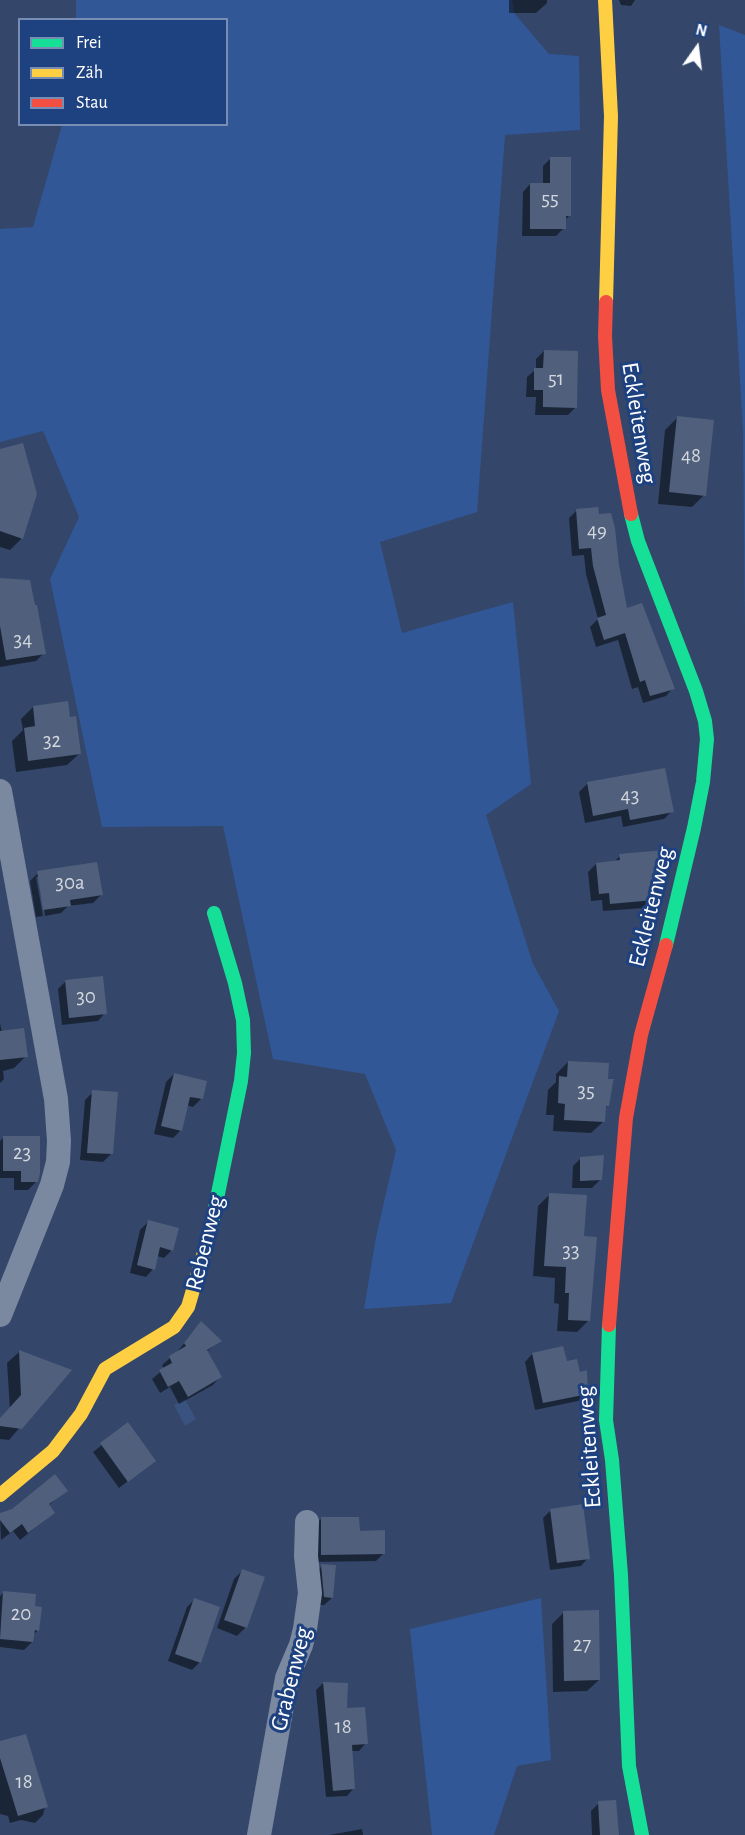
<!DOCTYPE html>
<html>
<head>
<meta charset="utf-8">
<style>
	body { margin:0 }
	#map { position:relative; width:745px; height:1835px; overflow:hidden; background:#34476a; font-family:"Alegreya Sans",sans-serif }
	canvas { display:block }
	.legend { position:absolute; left:18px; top:18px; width:210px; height:108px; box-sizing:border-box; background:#1e4180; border:2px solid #788db3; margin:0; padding:8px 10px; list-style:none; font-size:18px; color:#fff }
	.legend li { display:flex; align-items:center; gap:12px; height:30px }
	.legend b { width:30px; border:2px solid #788db3 }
	.north { position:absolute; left:667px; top:18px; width:60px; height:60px; -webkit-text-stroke:4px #1e4180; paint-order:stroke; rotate:14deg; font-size:16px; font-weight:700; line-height:24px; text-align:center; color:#fff }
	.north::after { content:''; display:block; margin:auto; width:21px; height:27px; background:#fff; clip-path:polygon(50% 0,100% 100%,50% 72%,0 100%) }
</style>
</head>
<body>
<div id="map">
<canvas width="745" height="1835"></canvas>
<ul class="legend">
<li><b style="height:8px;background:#16e098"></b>Frei</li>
<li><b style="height:8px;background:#ffcf43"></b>Zäh</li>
<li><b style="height:8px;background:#f24e42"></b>Stau</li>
</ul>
<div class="north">N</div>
</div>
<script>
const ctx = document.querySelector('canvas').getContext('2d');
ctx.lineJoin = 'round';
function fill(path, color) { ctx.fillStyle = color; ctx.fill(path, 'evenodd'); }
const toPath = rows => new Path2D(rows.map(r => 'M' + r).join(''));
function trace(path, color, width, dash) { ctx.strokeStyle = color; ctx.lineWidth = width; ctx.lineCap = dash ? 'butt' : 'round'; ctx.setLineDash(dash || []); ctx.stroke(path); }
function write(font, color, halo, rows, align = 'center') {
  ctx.font = font + ' "Alegreya Sans",sans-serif'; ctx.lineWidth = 6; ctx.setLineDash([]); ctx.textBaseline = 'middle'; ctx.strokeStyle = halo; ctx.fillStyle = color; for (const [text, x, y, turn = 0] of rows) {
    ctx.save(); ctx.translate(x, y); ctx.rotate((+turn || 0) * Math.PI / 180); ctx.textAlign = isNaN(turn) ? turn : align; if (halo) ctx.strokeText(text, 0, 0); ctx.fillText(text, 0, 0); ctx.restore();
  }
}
fill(toPath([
	[76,0,512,0,514,13,549,54,579,56,580,130,505,135,477,512,380,542,402,633,513,602,531,784,486,815,533,964,559,1011,451,1303,364,1309,376,1237,396,1150,365,1074,273,1059,223,826,102,827,50,579,79,517,43,431,0,442,0,229,33,227,62,125,226,124,226,20,76,19],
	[719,25,745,35,745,629,743,431],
	[541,1598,551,1760,517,1766,494,1835,432,1835,410,1629]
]), '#315797');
fill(toPath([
	[185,1399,196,1419,185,1426,174,1405]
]), '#39527f');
fill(toPath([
	[509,0,547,0,547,3,536,13,509,13],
	[619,0,635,0,631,6,621,5],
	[551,158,570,215,564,221,564,228,556,236,522,236,523,192,530,184,543,184,543,166],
	[544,351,576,407,568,415,535,415,536,397,526,397,527,377,536,369,536,359],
	[677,418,704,495,692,507,658,504,665,430],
	[0,451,22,538,10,550,0,547],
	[576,511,617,565,626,610,673,688,666,696,643,703,638,687,632,689,618,640,596,647,590,627,598,619,586,574,584,555,572,556,569,518],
	[0,579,44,653,36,661,0,667],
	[33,707,69,719,79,754,67,765,16,772,12,741,23,730,21,719],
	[664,769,672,811,664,819,623,827,621,816,585,823,579,792,587,784],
	[620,856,663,873,659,878,659,891,644,908,603,911,602,900,591,901,588,872,596,864,613,863],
	[38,873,101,895,93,903,68,906,61,913,45,916,40,877,36,877,43,916,36,917,30,881],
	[66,981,105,1013,98,1021,62,1025,58,989],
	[0,1023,2,1032,26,1056,14,1068,3,1071,4,1079,0,1083],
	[568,1062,608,1105,604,1109,603,1122,591,1133,553,1131,554,1115,546,1115,548,1090,556,1082,556,1074],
	[174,1074,201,1099,193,1107,186,1105,181,1130,173,1138,154,1134,166,1082],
	[93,1092,111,1154,103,1162,80,1160,85,1100],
	[4,1137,36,1182,28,1190,14,1190,14,1178,0,1178,0,1141],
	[581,1158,600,1180,592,1188,572,1188,573,1166],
	[549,1195,583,1237,589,1320,577,1332,557,1331,559,1304,554,1303,555,1278,533,1276,538,1206],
	[148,1222,172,1250,164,1258,157,1256,153,1269,146,1277,130,1273,140,1230],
	[194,1331,220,1341,206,1352,220,1377,213,1385,179,1404,170,1387,160,1393,152,1379,164,1369,162,1365,177,1352],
	[19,1352,69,1371,9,1440,0,1439,0,1419,10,1409,7,1363],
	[532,1354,565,1363,586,1393,578,1401,535,1410,525,1362],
	[128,1425,154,1461,119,1488,93,1452],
	[66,1490,48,1506,53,1512,45,1520,20,1540,13,1531,1,1540,0,1516],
	[551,1510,588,1558,581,1566,550,1570,543,1518],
	[321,1519,358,1532,384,1553,376,1561,314,1562,313,1527],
	[322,1566,332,1598,324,1605,316,1605,314,1574],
	[242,1571,263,1578,245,1628,237,1636,217,1628,234,1579],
	[4,1592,33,1607,38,1630,33,1635,32,1642,24,1650,0,1647,0,1596],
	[195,1599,200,1662,192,1670,168,1661,187,1607],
	[564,1612,599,1680,587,1691,553,1692,552,1624],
	[323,1683,346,1710,366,1743,359,1751,351,1751,354,1788,347,1796,326,1797,316,1690],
	[0,1743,46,1802,43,1815,35,1823,21,1820,10,1823,8,1816,0,1814],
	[599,1803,618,1835,592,1835,591,1811],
	[362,1829,363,1835,329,1835]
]), '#0007');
fill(toPath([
	[550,157,571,157,571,216,566,216,566,229,530,229,530,183,550,183],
	[544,350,578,351,577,408,543,407,543,390,534,390,534,368,543,368],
	[677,416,714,420,706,496,669,492],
	[23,443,37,494,23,539,0,531,0,449],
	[598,507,599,514,611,513,615,528,619,565,627,608,642,603,675,689,650,696,645,680,640,682,625,633,604,640,597,618,606,615,593,566,591,548,579,549,576,509],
	[0,578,30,580,35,605,37,605,46,654,6,660,0,626],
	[68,701,70,717,76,716,81,754,28,761,24,728,35,726,33,706],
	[665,768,674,812,630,820,628,809,593,816,587,782],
	[665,850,666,865,664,874,660,874,660,892,653,893,654,900,610,904,609,893,599,894,596,863,620,860,619,854],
	[97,862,103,895,70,900,71,906,43,910,37,871],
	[103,976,107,1014,69,1018,65,980],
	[24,1028,28,1057,0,1060,0,1031],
	[568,1061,609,1063,608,1079,614,1079,613,1082,609,1106,606,1106,605,1122,564,1120,565,1104,558,1103,559,1076,567,1077],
	[174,1073,207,1081,203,1099,190,1097,182,1131,161,1126],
	[92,1090,118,1092,113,1154,87,1153],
	[3,1136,40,1136,40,1173,38,1182,21,1182,21,1171,3,1171],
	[604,1155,602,1180,580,1181,580,1157],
	[549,1193,587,1195,584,1236,597,1237,590,1321,568,1320,569,1293,565,1293,566,1267,544,1266],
	[148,1220,179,1228,173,1251,160,1247,155,1270,137,1265],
	[201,1321,222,1341,207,1350,222,1377,188,1397,179,1381,168,1387,159,1370,172,1363,169,1356,186,1346,184,1343],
	[563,1346,567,1361,577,1359,580,1372,587,1370,588,1394,543,1403,532,1353],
	[19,1350,72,1370,22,1429,0,1426,0,1418,21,1395],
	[128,1422,156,1461,128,1482,100,1443],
	[55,1474,68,1491,49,1504,55,1513,28,1533,22,1524,10,1533,0,1520,0,1513,12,1509],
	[583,1504,590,1559,557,1563,550,1509],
	[321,1517,359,1517,360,1531,385,1530,385,1554,321,1555],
	[321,1564,336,1565,333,1598,324,1597],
	[242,1569,265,1577,247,1628,224,1620],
	[3,1591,36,1594,35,1606,42,1607,39,1631,35,1630,33,1642,0,1639],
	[194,1598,220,1607,201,1663,175,1654],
	[599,1610,600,1680,564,1681,563,1611],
	[323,1682,348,1683,347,1708,365,1707,368,1744,352,1745,355,1789,333,1791],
	[26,1734,48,1807,18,1816,0,1758,0,1741],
	[616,1800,619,1835,600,1835,598,1801]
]), '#505f7b');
trace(toPath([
	[0,791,56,1099,59,1141,58,1162,52,1185,0,1315],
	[259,1835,287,1678,301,1645,305,1629,310,1593,306,1556,307,1522]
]), '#7a88a0', 24);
trace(toPath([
	[631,514,638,541,696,691,705,721,707,739,703,782,694,828,666,945],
	[205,1249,212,1223,241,1081,244,1053,243,1020,235,983,214,913],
	[609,1325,606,1420,612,1460,621,1575,629,1766,642,1835]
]), '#16e098', 14);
trace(toPath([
	[605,0,611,116,606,302],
	[0,1495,53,1451,81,1414,105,1369,174,1327,188,1307,205,1249]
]), '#ffcf43', 14);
trace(toPath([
	[606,302,605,336,608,390,631,514],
	[609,1325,626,1118,641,1035,666,945]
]), '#f24e42', 14);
write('21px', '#d3d7de', null, [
	["55",550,199],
	["51",556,379],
	["48",691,456],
	["49",597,531],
	["34",23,640],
	["32",52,741],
	["43",630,796],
	["30a",70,883],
	["30",86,997],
	["35",586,1091],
	["23",22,1153],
	["33",571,1251],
	["20",21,1614],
	["27",582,1645],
	["18",343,1727],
	["18",24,1782]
]);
write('24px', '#fff', '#1e4180', [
	["Eckleitenweg",639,423,81],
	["Eckleitenweg",651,907,-76],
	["Rebenweg",205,1243,-76],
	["Eckleitenweg",589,1447,-94],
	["Grabenweg",291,1679,-76]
]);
</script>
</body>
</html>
